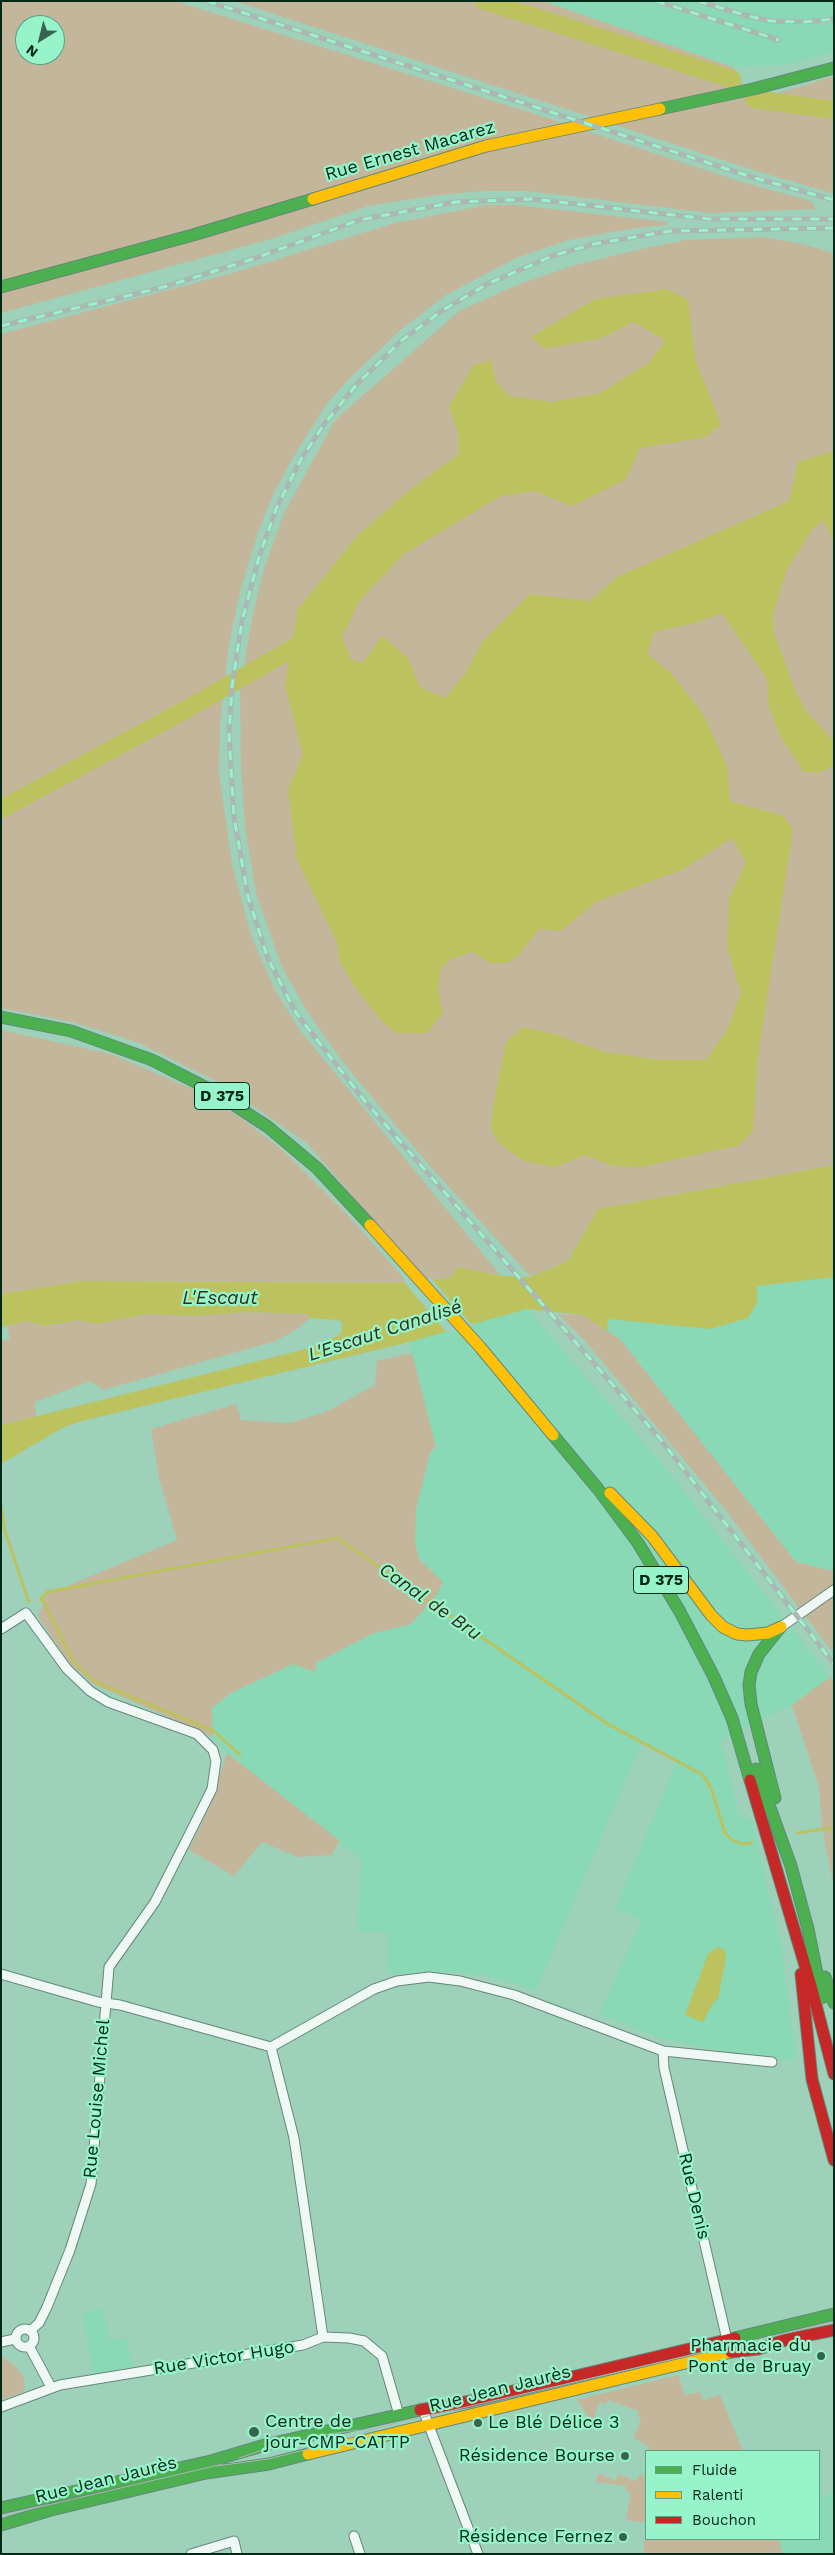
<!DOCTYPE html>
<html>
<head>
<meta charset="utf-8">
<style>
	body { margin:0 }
	#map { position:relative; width:835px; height:2555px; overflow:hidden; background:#9ed1ba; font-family:"Work Sans",sans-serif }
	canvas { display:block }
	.frame { position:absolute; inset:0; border:2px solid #00291a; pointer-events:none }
	.legend { position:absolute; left:645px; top:2450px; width:175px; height:90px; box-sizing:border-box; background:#97f3c9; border:1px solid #5ba283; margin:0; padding:6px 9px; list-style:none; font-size:15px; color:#00291a }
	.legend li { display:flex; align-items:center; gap:10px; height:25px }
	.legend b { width:25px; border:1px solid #5ba283 }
	.north { position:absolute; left:15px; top:15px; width:50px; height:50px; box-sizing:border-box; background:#97f3c9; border:1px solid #5ba283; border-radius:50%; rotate:216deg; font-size:14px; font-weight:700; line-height:20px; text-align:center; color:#00291a }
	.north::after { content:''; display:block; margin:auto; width:18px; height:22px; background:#376452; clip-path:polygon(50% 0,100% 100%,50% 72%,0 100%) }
</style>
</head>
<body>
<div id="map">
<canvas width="835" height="2555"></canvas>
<div class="frame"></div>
<ul class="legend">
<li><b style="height:6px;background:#4caf50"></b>Fluide</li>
<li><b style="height:6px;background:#ffc107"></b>Ralenti</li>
<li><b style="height:6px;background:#c62828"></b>Bouchon</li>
</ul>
<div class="north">N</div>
</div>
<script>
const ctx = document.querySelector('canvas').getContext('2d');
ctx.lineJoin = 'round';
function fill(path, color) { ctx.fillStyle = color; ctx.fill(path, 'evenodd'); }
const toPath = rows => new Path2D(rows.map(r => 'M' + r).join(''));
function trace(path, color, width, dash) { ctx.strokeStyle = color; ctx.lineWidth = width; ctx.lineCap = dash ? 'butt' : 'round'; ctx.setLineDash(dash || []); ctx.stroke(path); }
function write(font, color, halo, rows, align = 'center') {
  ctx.font = font + ' "Work Sans",sans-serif'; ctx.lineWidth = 4.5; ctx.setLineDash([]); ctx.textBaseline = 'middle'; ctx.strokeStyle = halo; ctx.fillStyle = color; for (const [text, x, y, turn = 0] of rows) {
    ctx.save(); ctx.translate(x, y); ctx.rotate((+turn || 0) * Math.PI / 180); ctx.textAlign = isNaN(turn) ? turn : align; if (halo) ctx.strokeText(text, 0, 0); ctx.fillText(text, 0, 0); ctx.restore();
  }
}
fill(toPath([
	[543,1,834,1,834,51,792,64,733,67],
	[834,1277,834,1571,796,1562,620,1339,607,1331,608,1319,710,1329,748,1318,757,1303,756,1286],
	[527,1309,669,1472,830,1677,792,1705,721,1741,738,1814,752,1821,781,1946,796,2060,729,2053,659,2038,599,2014,642,1920,615,1909,678,1760,642,1742,536,1990,481,1974,435,1972,395,1974,387,1971,387,1932,357,1932,362,1860,227,1753,213,1737,212,1708,231,1693,293,1664,316,1663,372,1634,411,1624,442,1581,419,1558,415,1541,416,1509,430,1453,436,1447,409,1342],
	[103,2308,108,2336,112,2340,126,2338,133,2367,93,2374,83,2312],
	[834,2491,834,2554,783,2554,778,2539,819,2539,819,2499]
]), '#89d9b6');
fill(toPath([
	[1,1,175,1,526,111,739,181,811,201,816,209,709,213,527,191,483,191,438,195,368,206,271,239,1,313],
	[25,25,55,25,55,55,25,55],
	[234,1,543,1,733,67,753,101,834,76,834,194,747,168],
	[486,205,516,205,668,222,668,225,636,228,569,240,516,258,446,295,398,332,348,380,328,402,298,449,275,491,259,529,240,592,229,644,220,727,219,772,232,864,252,938,275,990,299,1029,501,1276,459,1267,450,1278,425,1281,307,1143,218,1082,139,1043,72,1022,1,1008,1,334,236,272,395,223],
	[764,237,802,244,834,253,834,1165,598,1209,568,1261,531,1277,429,1165,342,1061,305,1008,281,965,256,893,245,827,241,768,240,690,252,618,264,569,284,513,335,420,459,311,519,284,572,266,632,251,685,240],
	[1,1030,111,1054,190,1088,240,1117,286,1153,346,1213,408,1283,81,1281,1,1294],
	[249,1312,307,1314,310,1318,299,1328,276,1341,103,1390,91,1381,35,1402,36,1416,1,1425,1,1341,10,1339,7,1326,27,1321,45,1326,78,1320,96,1324,147,1314,196,1316],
	[558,1314,583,1315,620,1339,796,1562,834,1571,834,1654,724,1508,586,1342],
	[412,1353,436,1447,430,1453,416,1509,415,1541,419,1559,443,1582,436,1596,411,1624,372,1634,316,1663,315,1672,293,1664,231,1693,212,1708,213,1737,93,1684,68,1662,38,1616,49,1590,53,1592,177,1540,159,1478,151,1429,236,1404,241,1420,290,1423,326,1412,375,1385,377,1361],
	[830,1677,834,1682,834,1888,822,1827,819,1787,792,1705],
	[227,1753,340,1841,331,1855,298,1857,262,1842,234,1876,189,1850,210,1806],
	[1,2355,14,2365,23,2376,25,2388,21,2393,1,2400],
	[678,2375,685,2395,700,2392,703,2400,720,2395,743,2451,647,2451,649,2447,634,2438,641,2418,637,2416,638,2411,608,2400,606,2404,599,2402,593,2423,577,2400],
	[646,2470,646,2523,626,2520,631,2493,626,2492,626,2486,596,2482,598,2473,616,2481,618,2474,637,2481,639,2474,644,2476],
	[646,2529,646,2539,778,2539,783,2554,643,2554]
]), '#c4b69b');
fill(toPath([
	[668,289,688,300,696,361,721,424,706,437,640,448,625,480,572,506,534,491,501,496,404,554,360,600,342,637,351,659,363,663,382,636,408,658,420,687,445,698,465,674,483,641,530,594,590,601,617,577,789,501,798,462,834,451,834,543,824,520,812,530,786,571,773,616,774,633,796,692,806,711,834,741,833,766,818,773,804,772,780,736,769,707,767,679,722,613,695,623,654,632,647,653,672,674,703,714,727,766,730,801,783,816,793,830,758,1057,753,1131,740,1145,642,1167,613,1166,585,1155,555,1167,524,1161,500,1144,491,1130,492,1112,506,1042,524,1027,557,1035,604,1052,661,1060,706,1060,727,1030,741,993,727,947,729,899,746,862,732,838,684,869,596,902,561,931,539,929,519,955,508,963,490,963,473,952,451,959,441,968,438,990,443,1013,427,1033,397,1033,381,1020,354,986,340,962,337,943,297,859,288,790,303,754,285,685,298,609,357,536,411,489,459,454,458,432,449,406,474,365,491,360,496,382,509,396,552,402,600,393,650,362,665,340,634,322,601,338,545,349,531,337,595,299],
	[834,1165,834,1277,757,1286,757,1303,748,1318,710,1329,608,1319,607,1331,583,1315,527,1309,409,1342,82,1421,64,1427,1,1464,1,1425,310,1348,340,1335,343,1324,339,1320,310,1318,307,1314,249,1312,196,1316,147,1314,96,1324,78,1320,45,1326,27,1321,1,1327,1,1294,81,1281,408,1283,450,1278,459,1267,501,1276,531,1277,568,1261,598,1209],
	[718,1947,725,1950,726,1958,718,1999,713,2003,703,2022,685,2015,708,1954]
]), '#bbc25e');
fill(toPath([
	[431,1278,474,1327,448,1334,403,1281]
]), '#9ed1ba');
trace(toPath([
	[1,1505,5,1531,29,1602],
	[42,1598,73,1661,96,1682,214,1731,240,1755],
	[40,1600,47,1592,337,1538,608,1724,703,1775,711,1788,725,1833,732,1840,741,1844,752,1843],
	[797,1833,830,1828,834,1830]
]), '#bbc25e', 3);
trace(toPath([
	[484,1,732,79],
	[754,99,834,110],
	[1,809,187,709,295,647]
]), '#bbc25e', 18);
const street = toPath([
	[781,1627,834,1590],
	[1,1629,26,1613,67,1669,90,1691,108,1702,197,1734,213,1750,216,1761,212,1789,186,1841,155,1902,109,1967,91,2184,70,2250,47,2307,39,2323,30,2331],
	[1,1974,98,2002,120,2005,271,2047],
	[271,2047,374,1989,397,1981,429,1977,460,1981,514,1995,663,2051,772,2062],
	[271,2047,294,2138,323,2337],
	[663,2051,664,2068,727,2340],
	'16 2338a9 9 0 1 1 18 0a9 9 0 1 1-18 0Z',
	[1,2342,15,2339],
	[29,2346,51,2387],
	[1,2407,60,2385,303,2345,323,2337,349,2338,364,2341,382,2356,399,2415],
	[423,2410,478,2554],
	[354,2536,360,2554],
	[191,2554,234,2541,237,2554]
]);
const fast = toPath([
	[660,109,753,89,834,68],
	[1,287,193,235,313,199],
	[1,1017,71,1031,152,1060,213,1091,268,1127,317,1168,370,1225],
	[553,1435,598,1489,638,1543,679,1610,713,1675,732,1718,750,1780],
	[756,1769,791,1866,808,1929,822,1998],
	[775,1798,751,1704,749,1685,751,1672,759,1654,779,1629],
	[825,1977,834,2003],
	[735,2338,834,2314],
	[1,2508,211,2461,265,2445,420,2410],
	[1,2525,51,2510,206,2473,269,2464,308,2454]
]);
const slow = toPath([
	[313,199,486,146,660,109],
	[370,1225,480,1347,553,1435],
	[610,1493,652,1536,711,1615,723,1627,737,1634,747,1635,768,1633,781,1627],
	[308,2454,731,2352]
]);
const jam = toPath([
	[750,1780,811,1986,834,2074],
	[801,1974,812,2079,834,2160],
	[731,2352,758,2349,785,2340,834,2330],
	[420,2410,471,2401,735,2338]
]);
trace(street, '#638879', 11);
trace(fast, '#638879', 13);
trace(slow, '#638879', 13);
trace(jam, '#638879', 13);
trace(street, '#f0f8f5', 9);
trace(fast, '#4caf50', 11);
trace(slow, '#ffc107', 11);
trace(jam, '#c62828', 11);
trace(toPath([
	[239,2458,266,2449,330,2434,358,2430],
	[217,2466,268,2459,337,2442,380,2427,834,2322],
	[1,2516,223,2464]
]), '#aab7b2', 1);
const rail = toPath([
	[207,1,755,178,834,200],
	[656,1,779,40],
	[698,1,748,16,771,21,803,22,834,19],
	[834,228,670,231,594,244,555,255,489,283,443,310,401,341,357,384,325,423,301,459,276,509,259,557,242,621,232,686,229,735,234,817,248,897,268,959,296,1013,364,1100,661,1440,834,1664],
	[1,326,164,287,256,258,359,220,456,202,532,199,709,219,834,219]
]);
trace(rail, '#aab7b2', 5);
trace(rail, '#97f3c9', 3, [9]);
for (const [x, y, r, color] of [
	[821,2356,5,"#376452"],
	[478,2423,5,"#376452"],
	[254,2432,6,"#376452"],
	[625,2456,5,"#376452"],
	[623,2537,5,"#376452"]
]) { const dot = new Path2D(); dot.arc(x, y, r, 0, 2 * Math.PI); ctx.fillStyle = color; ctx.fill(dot); trace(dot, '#97f3c9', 2); }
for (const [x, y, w] of [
	[222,1096,55],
	[661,1580,55]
]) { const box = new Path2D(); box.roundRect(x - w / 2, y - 13.5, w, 27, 4); ctx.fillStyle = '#97f3c9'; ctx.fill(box); trace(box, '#00291a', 1); }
write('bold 16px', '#00291a', null, [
	["D 375",222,1096],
	["D 375",661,1580]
]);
write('18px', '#00291a', '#97f3c9', [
	["Rue Ernest Macarez",410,151,-16],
	["Rue Louise Michel",97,2099,-85],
	["Rue Denis",694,2196,77],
	["Rue Victor Hugo",224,2358,-9],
	["Rue Jean Jaurès",500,2389,-14],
	["Rue Jean Jaurès",106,2480,-14]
]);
write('18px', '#00291a', '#97f3c9', [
	["Pharmacie du",811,2346],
	["Pont de Bruay",811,2367],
	["Centre de",265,2422,"left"],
	["jour-CMP-CATTP",265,2443,"left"],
	["Le Blé Délice 3",488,2423,"left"],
	["Résidence Bourse",615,2456],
	["Résidence Fernez",613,2537]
], 'right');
write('italic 19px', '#302e18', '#97f3c9', [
	["L'Escaut",220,1298],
	["L'Escaut Canalisé",385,1331,-18],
	["Canal de Bru",430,1602,35]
]);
</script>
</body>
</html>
